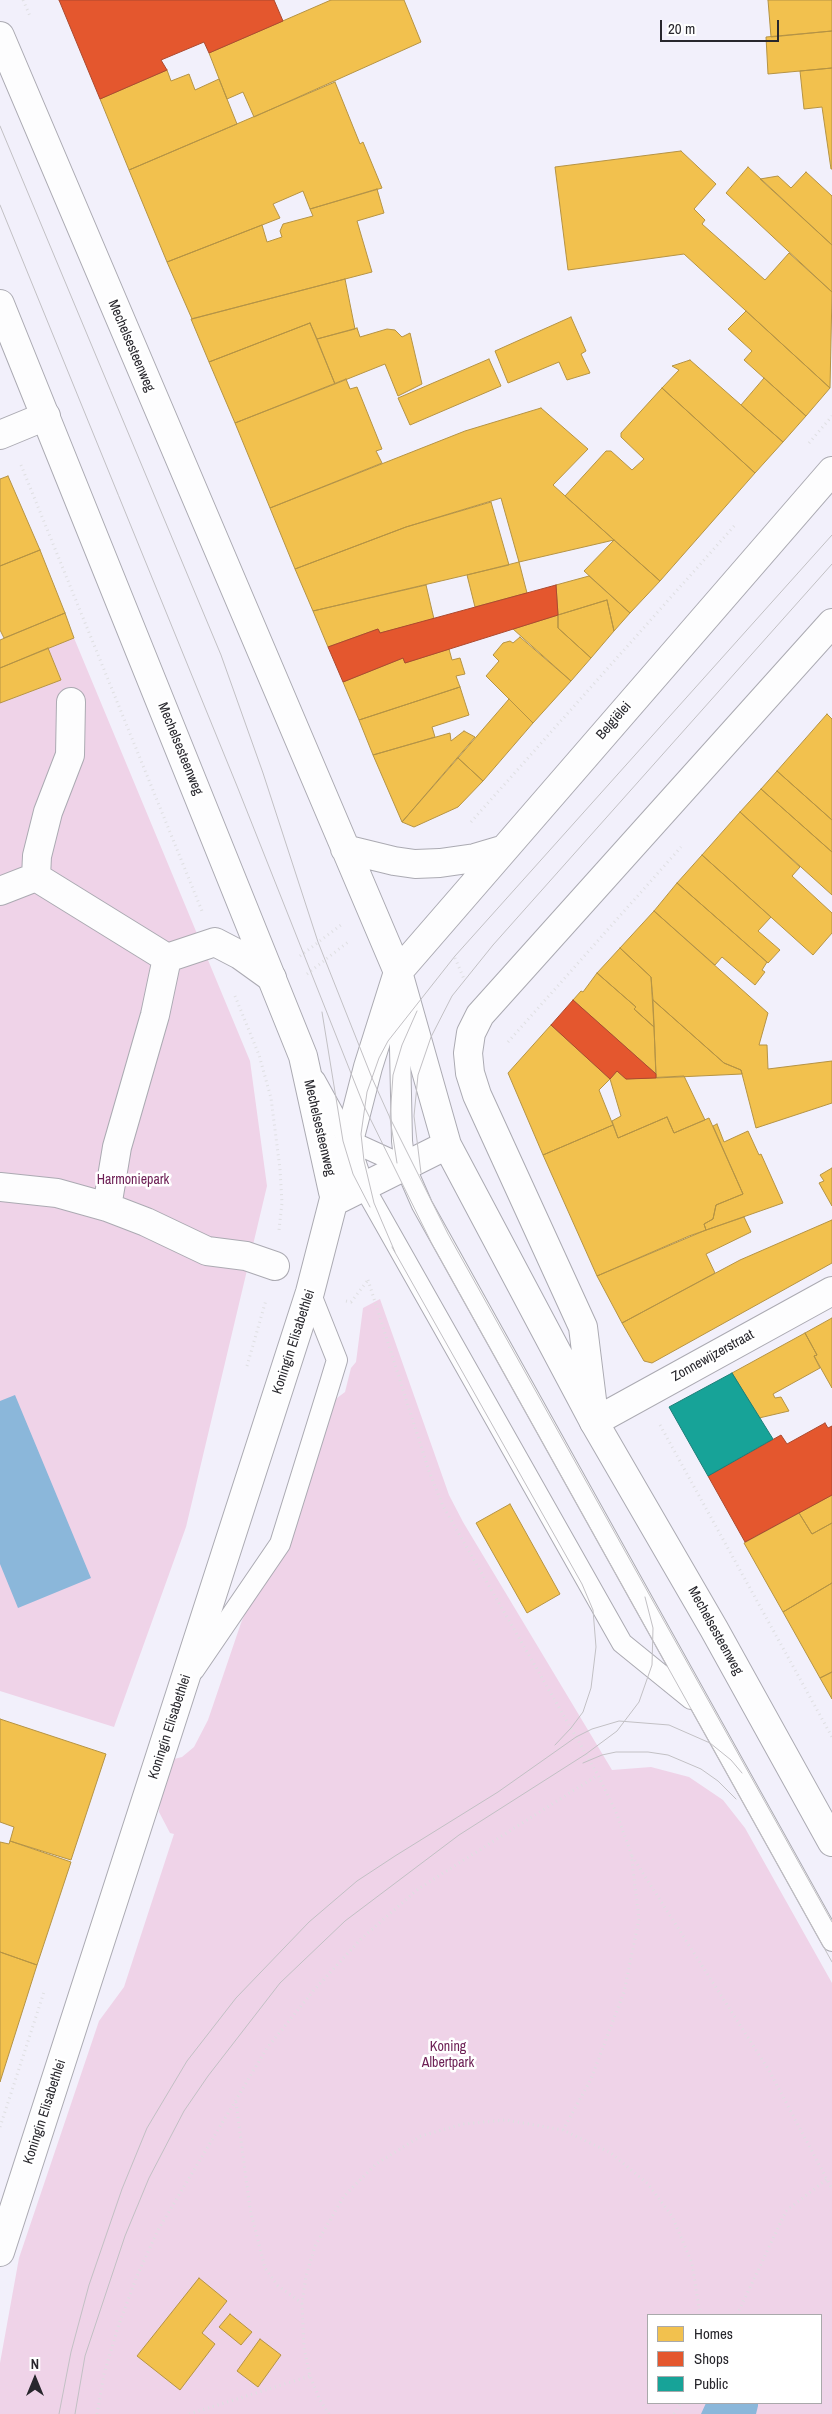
<!DOCTYPE html>
<html>
<head>
<meta charset="utf-8">
<style>
	body { margin:0 }
	#map { position:relative; width:832px; height:2414px; overflow:hidden; background:#f2f0fb; font-family:"Archivo Narrow",sans-serif }
	canvas { display:block }
	.legend { position:absolute; left:647px; top:2314px; width:175px; height:90px; box-sizing:border-box; background:#fff; border:1px solid #a9a9ab; margin:0; padding:6px 9px; list-style:none; font-size:15px; color:#28272d }
	.legend li { display:flex; align-items:center; gap:10px; height:25px }
	.legend b { width:25px; border:1px solid #a9a9ab }
	.north { position:absolute; left:10px; top:2354px; width:50px; height:50px; -webkit-text-stroke:4px #fff; paint-order:stroke; rotate:0deg; font-size:14px; font-weight:700; line-height:20px; text-align:center; color:#28272d }
	.north::after { content:''; display:block; margin:auto; width:18px; height:22px; background:#28272d; clip-path:polygon(50% 0,100% 100%,50% 72%,0 100%) }
	.scale { position:absolute; left:660px; top:20px; width:119px; height:22px; box-sizing:border-box; border:2px solid #28272d; border-top:0; padding-left:6px; font-size:15px; line-height:18px; white-space:nowrap; color:#28272d; -webkit-text-stroke:4px #fff; paint-order:stroke }
</style>
</head>
<body>
<div id="map">
<canvas width="832" height="2414"></canvas>
<ul class="legend">
<li><b style="height:14px;background:#f2c14e"></b>Homes</li>
<li><b style="height:14px;background:#e4572e"></b>Shops</li>
<li><b style="height:14px;background:#17a398"></b>Public</li>
</ul>
<div class="north">N</div>
<div class="scale">20 m</div>
</div>
<script>
const ctx = document.querySelector('canvas').getContext('2d');
ctx.lineJoin = 'round';
function fill(path, color) { ctx.fillStyle = color; ctx.fill(path, 'evenodd'); }
const toPath = rows => new Path2D(rows.map(r => 'M' + r).join(''));
function trace(path, color, width, dash) { ctx.strokeStyle = color; ctx.lineWidth = width; ctx.lineCap = dash ? 'butt' : 'round'; ctx.setLineDash(dash || []); ctx.stroke(path); }
function write(font, color, halo, rows, align = 'center') {
  ctx.font = font + ' "Archivo Narrow",sans-serif'; ctx.lineWidth = 5; ctx.setLineDash([]); ctx.textBaseline = 'middle'; ctx.strokeStyle = halo; ctx.fillStyle = color; for (const [text, x, y, turn = 0] of rows) {
    ctx.save(); ctx.translate(x, y); ctx.rotate((+turn || 0) * Math.PI / 180); ctx.textAlign = isNaN(turn) ? turn : align; if (halo) ctx.strokeText(text, 0, 0); ctx.fillText(text, 0, 0); ctx.restore();
  }
}
fill(toPath([
	[74,638,250,1061,267,1186,186,1527,114,1727,0,1691,0,703,61,680,48,648],
	[380,1299,449,1495,463,1522,612,1770,651,1767,689,1777,723,1800,745,1828,832,1983,832,2414,0,2414,0,2363,19,2258,99,2021,124,1987,174,1834,170,1833,159,1812,160,1794,170,1760,182,1757,194,1747,208,1720,241,1623,333,1401,345,1392,351,1368,356,1362,363,1308],
	[648,2315,821,2315,821,2403,648,2403]
]), '#efd3e8');
fill(toPath([
	[15,1395,91,1578,18,1608,0,1564,0,1401],
	[706,2403,758,2403,758,2406,756,2414,701,2414]
]), '#8bb7da');
const homes = toPath([
	[331,0,404,0,421,42,254,117,243,92,227,99,209,53,331,0],
	[768,0,832,0,832,31,771,37,768,0],
	[832,31,832,68,768,74,766,37,832,31],
	[832,68,832,169,831,169,822,107,804,109,800,71,832,68],
	[167,70,171,81,189,74,195,90,219,79,237,124,129,170,100,99,167,70],
	[335,82,360,144,363,142,382,188,310,209,303,191,273,204,280,218,167,262,129,170,335,82],
	[681,151,716,184,694,209,705,220,702,224,765,280,789,253,832,292,830,388,684,254,568,270,555,167,681,151],
	[748,167,832,245,832,292,726,193,748,167],
	[806,172,832,196,832,245,760,179,778,176,791,188,806,172],
	[377,189,384,213,357,221,372,272,192,319,167,262,262,225,267,242,282,237,280,231,283,224,313,216,310,209,377,189],
	[345,279,355,329,317,339,310,323,209,362,191,319,345,279],
	[746,311,830,388,806,416,744,360,752,351,728,329,746,311],
	[571,317,586,351,581,354,590,373,567,380,559,362,508,383,495,351,571,317],
	[310,323,335,384,235,423,209,362,310,323],
	[357,328,360,337,387,329,395,330,402,337,410,333,422,384,398,396,385,364,335,384,317,339,357,328],
	[489,359,501,386,410,425,398,398,489,359],
	[690,360,783,442,755,473,662,388,679,370,672,366,690,360],
	[764,378,806,416,783,442,741,405,764,378],
	[346,379,350,389,357,387,382,449,376,451,382,463,270,508,235,423,346,379],
	[662,388,755,473,660,581,565,496,606,451,611,451,632,470,644,459,621,437,621,433,662,388],
	[541,408,588,449,553,485,614,540,519,562,501,498,406,527,295,569,270,508,465,431,541,408],
	[8,476,40,550,0,566,0,479,8,476],
	[491,502,509,565,313,611,295,569,406,527,491,502],
	[614,540,660,581,630,613,584,571,614,540],
	[40,550,65,613,4,638,0,630,0,566,40,550],
	[519,562,527,593,475,607,467,575,519,562],
	[589,576,630,613,614,631,607,600,558,615,556,585,589,576],
	[426,585,434,619,380,633,378,629,328,647,313,611,426,585],
	[607,600,614,631,591,658,558,628,558,615,607,600],
	[65,613,74,638,0,668,0,640,65,613],
	[558,615,558,628,591,658,571,681,513,629,558,615],
	[520,637,571,681,533,723,486,676,499,661,493,655,503,643,510,641,513,643,520,637],
	[48,648,61,680,0,703,0,668,48,648],
	[449,649,452,660,460,658,465,674,456,676,460,687,359,720,343,682,403,658,405,663,449,649],
	[460,687,469,715,432,727,435,737,373,755,359,720,460,687],
	[509,699,533,723,483,781,458,758,509,699],
	[827,714,832,719,832,820,777,771,827,714],
	[464,731,475,737,402,822,373,755,450,733,451,741,464,731],
	[458,758,483,781,458,807,414,827,402,822,458,758],
	[777,771,832,820,832,852,761,789,777,771],
	[761,789,832,852,832,895,740,812,761,789],
	[740,812,800,867,792,876,832,913,832,933,813,955,702,855,740,812],
	[702,855,771,917,758,931,780,950,768,963,677,883,702,855],
	[677,883,767,962,762,970,765,972,755,985,722,957,715,965,654,911,677,883],
	[654,911,768,1013,759,1045,767,1045,768,1069,832,1061,832,1103,756,1128,741,1070,724,1063,653,1000,651,977,620,948,654,911],
	[620,948,651,977,654,1027,634,1009,636,1007,597,973,620,948],
	[597,973,636,1007,634,1009,654,1027,656,1074,573,1000,581,991,583,992,597,973],
	[653,1000,724,1063,741,1070,742,1074,656,1078,653,1000],
	[551,1025,610,1079,599,1090,613,1125,543,1155,508,1073,551,1025],
	[617,1071,626,1079,684,1076,705,1120,674,1133,667,1117,618,1138,612,1121,621,1116,610,1079,617,1071],
	[667,1117,674,1133,709,1118,743,1194,716,1205,713,1219,704,1224,706,1230,597,1276,543,1155,613,1125,618,1138,667,1117],
	[717,1124,724,1142,748,1131,759,1155,761,1154,783,1203,706,1230,704,1224,713,1219,716,1205,743,1194,713,1126,717,1124],
	[832,1168,832,1206,819,1183,824,1181,820,1175,832,1168],
	[744,1217,751,1232,706,1254,715,1273,622,1323,597,1276,689,1236,744,1217],
	[832,1220,832,1263,652,1363,644,1361,622,1323,740,1260,832,1220],
	[832,1318,832,1388,814,1356,817,1355,805,1333,832,1318],
	[805,1333,817,1355,814,1356,820,1368,773,1394,775,1398,781,1397,789,1411,759,1418,732,1373,805,1333],
	[832,1495,832,1523,812,1534,799,1513,832,1495],
	[510,1504,560,1594,527,1613,476,1523,510,1504],
	[799,1513,812,1534,832,1523,832,1583,783,1612,744,1543,799,1513],
	[832,1583,832,1672,820,1678,783,1612,832,1583],
	[832,1672,832,1699,820,1678,832,1672],
	[0,1719,106,1754,71,1860,10,1841,14,1827,0,1822,0,1719],
	[10,1841,71,1862,37,1965,0,1952,0,1842,9,1844,10,1841],
	[0,1952,37,1965,0,2082,0,1952],
	[199,2278,227,2301,202,2333,215,2344,180,2390,137,2356,199,2278],
	[230,2314,252,2332,241,2345,219,2327,230,2314],
	[260,2339,281,2355,258,2387,237,2371,260,2339]
]);
fill(homes, '#f2c14e');
trace(homes, '#b59344', 1);
const shops = toPath([
	[59,0,274,0,283,21,209,53,204,42,161,60,167,70,100,99,59,0],
	[556,585,558,615,405,663,403,658,343,682,328,647,378,629,380,633,556,585],
	[573,1000,656,1074,656,1078,626,1079,617,1071,610,1079,551,1025,573,1000],
	[825,1423,828,1428,832,1426,832,1495,745,1542,708,1476,781,1435,787,1444,825,1423]
]);
fill(shops, '#e4572e');
trace(shops, '#ac492e', 1);
const public = toPath([
	[732,1373,773,1439,708,1476,669,1407,732,1373]
]);
fill(public, '#17a398');
trace(public, '#1c7e78', 1);
const lane = toPath([
	[399,1002,402,1141,405,1166,422,1205,832,1941],
	[315,1080,348,1140,364,1187,622,1643,691,1699],
	[348,1140,405,1166],
	[194,1670,280,1544,330,1383,337,1360,310,1292]
]);
const street = toPath([
	[0,435,46,416],
	[36,877,37,856,48,812,70,755,71,702],
	[36,877,167,958],
	[0,891,36,877],
	[0,1187,57,1193,107,1207,146,1222,207,1251,246,1256,275,1266],
	[107,1207,117,1147,155,1015,167,958,215,942,240,955,272,978],
	[594,1422,832,1291]
]);
const secondary = toPath([
	[0,36,398,972,447,1145,594,1422,714,1629,832,1842],
	[0,304,303,1056,333,1192],
	[345,849,394,861,415,864,440,863,475,858,502,850],
	[335,1201,447,1145],
	[593,1408,583,1327,477,1095,470,1073,468,1053,471,1033,480,1015,832,623],
	[0,2252,310,1292,368,1067,398,972,832,471]
]);
trace(lane, '#abaab2', 22);
trace(street, '#abaab2', 30);
trace(secondary, '#abaab2', 30);
trace(toPath([
	[23,0,30,16],
	[809,443,832,416],
	[21,465,202,911],
	[471,822,736,524],
	[300,956,341,925],
	[455,958,464,979],
	[307,974,348,942],
	[235,996,259,1055,271,1098,280,1169,282,1203,279,1230],
	[508,1042,681,847],
	[368,1280,429,1471,443,1506,598,1775,616,1812,631,1853,639,1919,624,1992,591,2079,563,2130],
	[346,1301,351,1302,368,1280],
	[247,1366,266,1300],
	[660,1425,832,1737],
	[632,1856,770,2072,832,2189],
	[236,2102,250,2209,265,2268,278,2286,302,2303],
	[0,2127,44,1992],
	[737,2315,786,2211,827,2179],
	[97,2414,104,2374,118,2327,137,2276,158,2230,267,2048,314,1990,361,1939,418,1889,598,1775],
	[189,2414,310,2376],
	[329,2414,320,2400,310,2376,304,2348,302,2303,306,2276,315,2246,344,2196,376,2164,421,2136,463,2124,506,2120,563,2130,611,2153,648,2184,672,2216,692,2263,700,2315],
	[674,2414,681,2403]
]), '#dfdfe2', 3, [1, 4]);
trace(lane, '#fdfdfe', 20);
trace(street, '#fdfdfe', 28);
trace(secondary, '#fdfdfe', 28);
trace(toPath([
	[0,126,221,655,263,773,318,942,372,1078,390,1118,448,1234,832,1922],
	[0,205,237,786,364,1106,431,1242,832,1962],
	[322,1012,343,1141,353,1174,370,1207],
	[397,1163,390,1118,393,1075,402,1045,417,1011],
	[421,1173,414,1116,418,1075,431,1037,452,996,493,945,832,564],
	[392,1247,582,1584,593,1610,596,1647,591,1688,583,1712,571,1728,555,1745],
	[395,1252,374,1203,364,1161,361,1134,367,1092,379,1058,388,1041,455,956,832,535],
	[583,1763,602,1755,616,1752,648,1752,668,1755,701,1769,718,1781,736,1799],
	[59,2414,71,2352,89,2285,122,2189,147,2128,187,2061,236,1998,309,1922,357,1881,395,1856,498,1792,576,1737,592,1729,619,1721,669,1725,710,1743,731,1760,742,1773],
	[75,2414,85,2356,125,2236,149,2178,184,2111,208,2076,280,1983,345,1921,459,1835,586,1754,617,1731,639,1702,652,1665,653,1628,645,1597]
]), '#c2c0c4', 1);
write('14px', '#28272d', '#fff', [
	["Mechelsesteenweg",131,346,67],
	["Belgiëlei",614,721,-49],
	["Mechelsesteenweg",180,749,68],
	["Mechelsesteenweg",319,1128,77],
	["Koningin Elisabethlei",294,1342,-72],
	["Zonnewijzerstraat",713,1356,-29],
	["Mechelsesteenweg",715,1631,61],
	["Koningin Elisabethlei",170,1727,-72],
	["Koningin Elisabethlei",45,2112,-72]
]);
write('14px', '#6e2156', '#fff', [
	["Harmoniepark",133,1180],
	["Koning",448,2047],
	["Albertpark",448,2063]
]);
</script>
</body>
</html>
